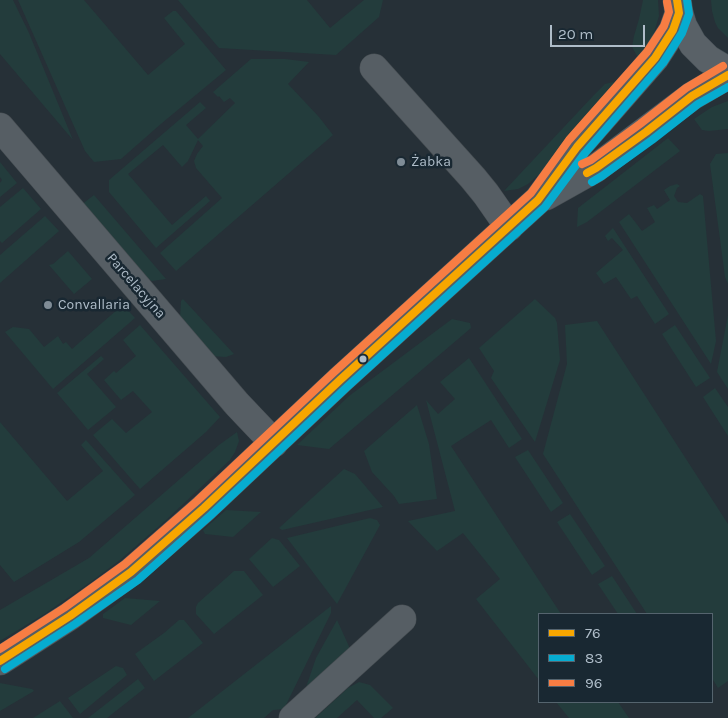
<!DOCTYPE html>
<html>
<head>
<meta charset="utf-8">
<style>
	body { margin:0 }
	#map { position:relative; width:728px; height:718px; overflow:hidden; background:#263037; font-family:Karla,sans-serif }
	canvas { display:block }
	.legend { position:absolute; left:538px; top:613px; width:175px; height:90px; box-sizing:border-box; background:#192832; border:1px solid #55646e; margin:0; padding:6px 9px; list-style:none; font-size:15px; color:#afbdc9 }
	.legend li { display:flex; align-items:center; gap:10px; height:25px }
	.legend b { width:25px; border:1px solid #55646e }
	.scale { position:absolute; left:550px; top:25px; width:95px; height:22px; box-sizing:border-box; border:2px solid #afbdc9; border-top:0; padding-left:6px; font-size:15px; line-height:18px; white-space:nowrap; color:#afbdc9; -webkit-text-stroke:4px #192832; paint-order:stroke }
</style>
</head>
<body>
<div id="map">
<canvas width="728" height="718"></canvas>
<ul class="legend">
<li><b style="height:6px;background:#f7a600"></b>76</li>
<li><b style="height:6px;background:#06acd0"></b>83</li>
<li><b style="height:6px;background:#f77d43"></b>96</li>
</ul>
<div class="scale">20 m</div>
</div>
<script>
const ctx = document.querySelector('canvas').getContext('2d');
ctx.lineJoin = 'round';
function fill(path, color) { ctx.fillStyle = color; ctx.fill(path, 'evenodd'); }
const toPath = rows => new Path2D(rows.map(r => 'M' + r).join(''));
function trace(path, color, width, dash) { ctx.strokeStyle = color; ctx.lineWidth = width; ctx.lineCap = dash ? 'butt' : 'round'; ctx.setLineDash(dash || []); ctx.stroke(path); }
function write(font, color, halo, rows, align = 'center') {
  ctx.font = font + ' Karla,sans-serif'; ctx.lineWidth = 5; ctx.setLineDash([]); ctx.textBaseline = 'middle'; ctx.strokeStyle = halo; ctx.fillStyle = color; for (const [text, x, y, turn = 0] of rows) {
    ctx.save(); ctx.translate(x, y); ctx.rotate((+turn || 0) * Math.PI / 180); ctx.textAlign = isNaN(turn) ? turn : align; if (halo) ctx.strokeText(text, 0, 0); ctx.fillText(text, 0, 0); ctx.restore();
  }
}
fill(toPath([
	[0,0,13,0,29,33,73,140,0,54],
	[18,0,84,0,148,75,185,44,164,18,173,11,176,11,226,70,162,123,121,159,94,162,85,151],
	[178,0,307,0,330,28,364,0,383,0,379,17,336,55,219,48],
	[643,0,658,0,659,16,652,39,640,61,632,47,634,36,639,19],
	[711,0,728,0,728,38,718,28,715,22,712,11],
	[251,59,285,59,309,62,288,84,319,117,333,135,176,271,160,253,222,198,196,168,194,161,197,154,203,146,198,140,188,161,182,167,163,145,128,174,172,225,206,196,210,201,156,248,109,192,109,180,200,102,206,108,186,125,198,139,235,103,230,98,224,102,219,96,218,97,213,92],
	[613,82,620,85,547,167,528,184,518,189,504,191,594,95,605,84],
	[728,101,728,129,709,131,702,130,694,119,712,107],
	[668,138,680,151,587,222,577,227,578,208],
	[728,153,728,284,725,277,710,164,716,154],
	[0,162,17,183,0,197,0,183,2,180,0,177],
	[677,184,680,186,677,188,674,196,678,202,687,203,700,194,703,196,716,341,711,364,619,222,629,214,642,231,655,222,647,208,654,205,657,209,670,200,664,190,670,186],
	[23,188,41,209,2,243,0,241,0,207],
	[94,195,166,279,152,281,144,277,81,205],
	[45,216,59,231,0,283,0,255],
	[613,228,669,314,655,324,637,296,631,299,616,277,604,284,596,273,623,250,612,238,608,241,605,236],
	[68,251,92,279,74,294,49,265,53,264],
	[118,299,135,318,53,389,5,332,13,327,29,329,44,347,58,336,63,344,66,342,72,349,118,309,113,303],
	[183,299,234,354,226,357,211,356,180,319,181,301],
	[535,299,555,318,557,323,560,360,535,442,491,378,494,371,479,348],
	[728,315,728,389,717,372],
	[452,319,470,323,471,328,329,449,297,445,349,396],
	[597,321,728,524,728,681,718,688,712,678,712,614,647,614,543,454,567,364,565,325],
	[140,325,220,417,206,432,140,489,93,435,112,419,126,433,152,412,133,391,121,400,104,380,114,371,116,373,136,356,123,340],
	[675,325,710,378,696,387,662,334],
	[101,356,104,359,87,374,116,407,88,430,57,393],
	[469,358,522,439,509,448,491,420,451,446,561,614,539,614,539,680,476,599,500,579,463,533,437,551,408,521,455,511,426,400,438,414,455,399,440,382],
	[715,388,728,407,728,436,703,397],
	[417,405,429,444,437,499,399,504,394,496,372,472,364,451],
	[0,422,67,501,103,471,81,445,86,440,135,495,79,542,14,582,0,565],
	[237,432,239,441,235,452,230,460,165,521,120,560,92,581,46,613,0,641,0,610,89,558,219,445],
	[528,450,563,503,551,512,515,457],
	[344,469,355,474,383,507,282,530,279,528],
	[226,510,261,512,233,537,205,534,203,530],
	[570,514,605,566,592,575,557,522],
	[370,518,377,520,380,525,337,604,287,538],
	[272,538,279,540,300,566,273,587,249,559],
	[234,571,244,571,263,595,214,634,196,614,196,607,198,603],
	[612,576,637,614,618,614,598,584],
	[125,598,160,601,131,625,103,618,103,614],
	[331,606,331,613,284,709,273,710,264,718,188,718],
	[179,620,184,620,203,643,154,681,135,654,164,633],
	[337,620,352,653,302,699,316,658],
	[116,666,123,668,127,675,80,714,68,698],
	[138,679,145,688,107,718,88,718],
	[359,682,370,685,393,708,381,718,374,718,357,700,337,718,315,718,348,688],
	[0,683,32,689,34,691,0,711],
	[60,701,73,718,33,718],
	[556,702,618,702,629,718,569,718]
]), '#233c3c');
const minor = toPath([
	[374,68,473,178,486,194,509,227],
	[0,127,237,404,274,443],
	[546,196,596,168,692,96,728,75],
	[0,661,70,616,131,572,204,508,340,380,538,200,577,147,655,58,673,30,679,13],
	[293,718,402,619]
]);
const major = toPath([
	[677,0,679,13,683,26,693,44,708,59,728,71]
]);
trace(minor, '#454c51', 29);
trace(major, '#434d53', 29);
trace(minor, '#565e64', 28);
trace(major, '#596167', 28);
trace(toPath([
	[587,173,596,168,646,132,692,96,728,75],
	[0,661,70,616,131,572,204,508,340,380,538,200,577,147,655,58,673,30,679,13,677,0]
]), '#f7a600', 8);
trace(toPath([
	[592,182,602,176,652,140,698,104,728,87],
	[5,669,75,624,138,580,211,515,347,387,545,207,585,153,663,63,682,33,689,14,687,0]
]), '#06acd0', 8);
trace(toPath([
	[582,164,591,160,640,124,686,88,723,66],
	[0,649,64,608,125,564,197,501,333,373,531,193,569,140,647,52,664,26,669,12,667,2]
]), '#f77d43', 8);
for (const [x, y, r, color] of [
	[401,162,5,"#7f8c96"],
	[48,305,5,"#7f8c96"],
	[363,359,4.5,"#afbdc9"]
]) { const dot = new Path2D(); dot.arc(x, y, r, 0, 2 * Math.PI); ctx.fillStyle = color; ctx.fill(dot); trace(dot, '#192832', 2); }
write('14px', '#afbdc9', '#192832', [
	["Żabka",411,162],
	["Convallaria",58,305]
], 'left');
write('14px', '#afbdc9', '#192832', [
	["Parcelacyjna",136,286,49]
]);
</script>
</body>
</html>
